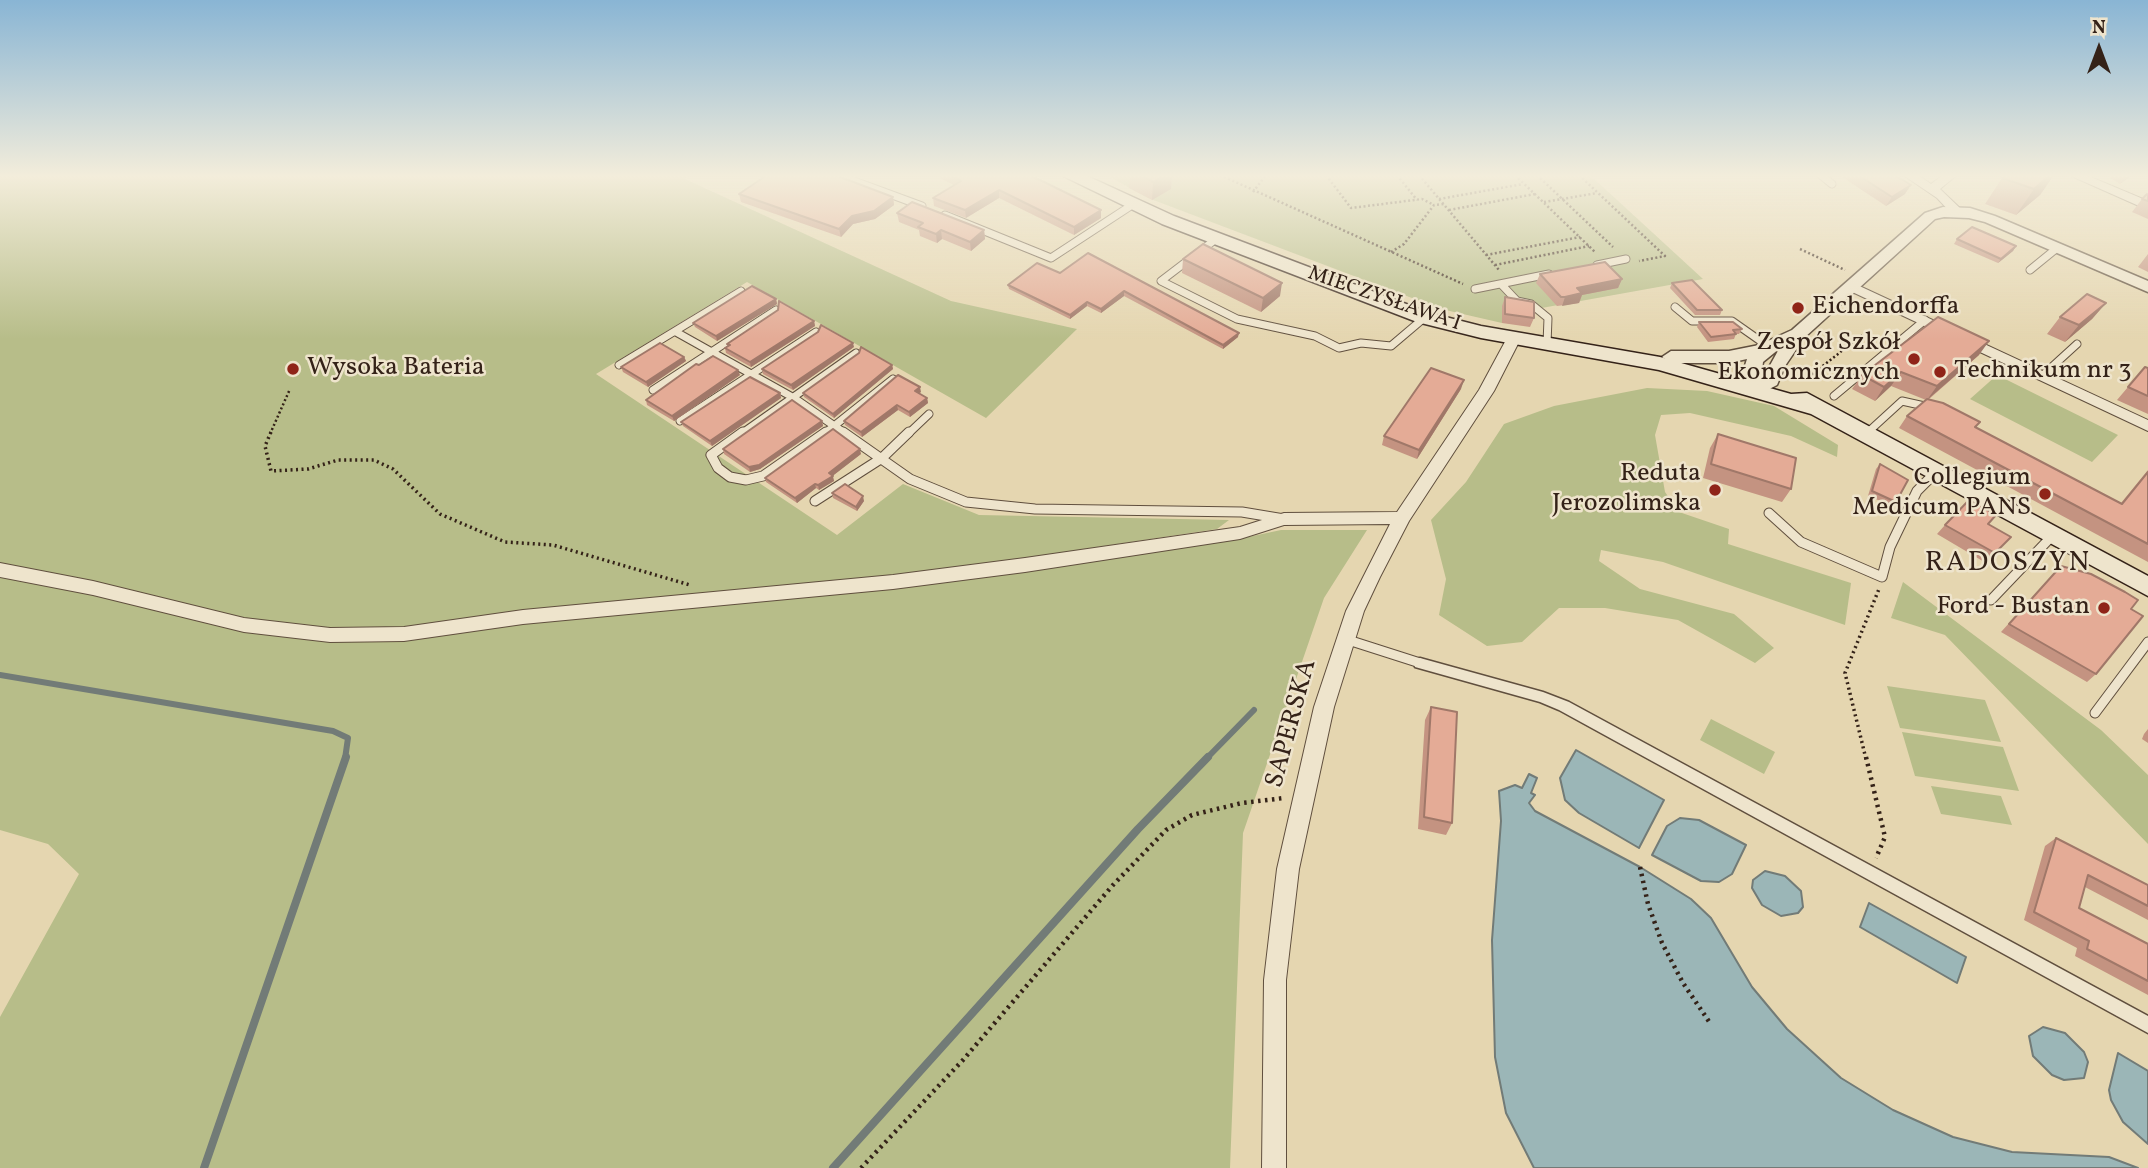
<!DOCTYPE html>
<html>
<head>
<meta charset="utf-8">
<style>
	body { margin:0 }
	#map { position:relative; width:2148px; height:1168px; overflow:hidden; background:#e5d6b0; font-family:Vollkorn,serif }
	canvas { display:block }
	.north { position:absolute; left:2064px; top:14px; width:70px; height:70px; -webkit-text-stroke:5px #eee4cc; paint-order:stroke; rotate:0deg; font-size:19px; font-weight:700; line-height:28px; text-align:center; color:#342218 }
	.north::after { content:''; display:block; margin:auto; width:24px; height:32px; background:#342218; clip-path:polygon(50% 0,100% 100%,50% 72%,0 100%) }
</style>
</head>
<body>
<div id="map">
<canvas width="2148" height="1168"></canvas>
<div class="north">N</div>
</div>
<script>
const ctx = document.querySelector('canvas').getContext('2d');
ctx.lineJoin = 'round';
function fill(path, color) { ctx.fillStyle = color; ctx.fill(path, 'evenodd'); }
const toPath = rows => new Path2D(rows.map(r => 'M' + r).join(''));
function trace(path, color, width, dash) { ctx.strokeStyle = color; ctx.lineWidth = width; ctx.lineCap = dash ? 'butt' : 'round'; ctx.setLineDash(dash || []); ctx.stroke(path); }
function write(font, color, halo, rows, align = 'center') {
  ctx.font = font + ' Vollkorn,serif'; ctx.lineWidth = 5; ctx.setLineDash([]); ctx.textBaseline = 'middle'; ctx.strokeStyle = halo; ctx.fillStyle = color; for (const [text, x, y, turn = 0] of rows) {
    ctx.save(); ctx.translate(x, y); ctx.rotate((+turn || 0) * Math.PI / 180); ctx.textAlign = isNaN(turn) ? turn : align; if (halo) ctx.strokeText(text, 0, 0); ctx.fillText(text, 0, 0); ctx.restore();
  }
}
fill(toPath([
	[0,175,692,175,685,179,951,301,1077,329,986,418,747,282,596,374,837,535,903,484,979,515,1229,520,1217,529,1012,560,1061,566,1234,540,1281,530,1367,530,1324,598,1243,833,1230,1168,0,1168,0,1017,79,874,48,844,0,830],
	[1106,175,1590,175,1703,279,1536,309,1503,307,1502,323,1441,309,1148,198],
	[1997,375,2118,435,2092,462,1970,399],
	[1647,388,1707,391,1774,406,1838,445,1837,457,1791,436,1690,413,1661,415,1655,435,1665,492,1679,512,1729,529,1728,544,1851,583,1845,625,1663,562,1601,550,1599,561,1640,589,1734,614,1774,648,1755,663,1678,620,1605,608,1559,608,1522,642,1487,646,1439,615,1446,579,1431,520,1466,482,1504,424,1554,406],
	[1903,582,2101,730,2148,775,2148,844,1945,635,1891,618],
	[1887,686,1985,700,2001,742,1900,728],
	[1711,719,1775,752,1764,774,1700,740],
	[1902,732,2003,747,2019,791,1915,776],
	[1931,786,2001,796,2012,825,1941,814]
]), '#b7bd89');
const water = toPath([
	[1576,750,1664,800,1639,848,1579,813,1565,800,1560,778,1576,750],
	[1529,774,1537,778,1531,793,1535,795,1529,803,1535,811,1640,867,1691,899,1711,918,1752,987,1787,1029,1841,1078,1893,1110,1953,1137,2012,1152,2109,1157,2138,1168,1534,1168,1506,1113,1495,1057,1492,940,1501,821,1499,791,1515,785,1522,788,1529,774],
	[1680,818,1699,820,1746,845,1732,874,1719,882,1701,881,1652,855,1667,826,1680,818],
	[1765,871,1785,876,1801,891,1803,907,1798,913,1781,916,1762,905,1752,888,1753,880,1765,871],
	[1869,903,1966,957,1957,983,1860,927,1869,903],
	[2043,1027,2065,1033,2084,1052,2088,1062,2084,1078,2064,1080,2052,1075,2033,1056,2029,1036,2043,1027],
	[2118,1053,2148,1071,2148,1144,2123,1122,2111,1100,2109,1090,2118,1053]
]);
fill(water, '#9bb6b7');
trace(water, '#727b77', 2);
trace(toPath([
	[0,675,333,731,348,738,345,759],
	[1206,759,1254,710]
]), '#727b77', 6);
trace(toPath([
	[204,1168,346,757],
	[833,1168,1138,829,1208,757]
]), '#727b77', 8);
const serviceFar1 = toPath([
	[838,175,922,206],
	[1821,175,1832,184],
	[945,215,1051,258,1132,205],
	[1216,239,1161,281,1237,319,1315,336,1339,348,1361,343,1391,346,1424,318],
	[1597,265,1626,259],
	[2030,270,2057,248],
	[1501,284,1517,301,1531,304,1548,318,1547,344],
	[1475,289,1549,274],
	[1675,307,1692,321,1732,321,1769,347],
	[676,332,794,398,846,434],
	[619,365,741,291],
	[2043,375,2077,344],
	[653,390,776,310],
	[1834,396,1925,320],
	[680,421,816,332],
	[1867,433,1902,401,1929,407],
	[741,434,856,353],
	[824,434,893,379],
	[908,434,929,414]
]);
const service = toPath([
	[743,432,711,455,718,468,730,477,746,480,763,476,826,432],
	[843,432,910,479,966,502,1035,509,1242,512,1284,519],
	[815,501,882,458,909,432],
	[1769,513,1801,542,1882,577,1890,547,1917,491,1937,471],
	[1991,600,2053,535],
	[1345,639,1420,663],
	[2095,713,2148,642]
]);
const pedestrian = toPath([
	[1420,658,1543,692,1569,702,2148,1016,2148,1033,1559,710,1540,702,1415,667,1414,663,1415,659,1420,658]
]);
const minor = toPath([
	[1903,175,1918,175,1931,184,1943,175,1957,175,1940,189,1964,212,1958,216,1953,215,1937,198,1903,175],
	[2069,175,2086,175,2148,201,2148,210,2069,175],
	[1853,283,2148,420,2148,431,1848,290,1846,287,1853,283],
	[1514,333,1521,338,1494,391,1409,521,1380,577,1364,611,1334,707,1299,869,1286,980,1286,1168,1262,1168,1264,980,1277,869,1314,707,1346,611,1390,524,1284,525,1240,539,1025,572,893,589,523,624,404,641,330,642,244,632,93,595,0,577,0,563,93,581,244,618,330,628,404,627,523,610,893,575,1025,558,1240,527,1284,513,1397,512,1479,390,1507,338,1514,333]
]);
const tertiary = toPath([
	[1943,207,1970,208,1995,216,2148,281,2148,292,1985,222,1969,218,1944,217,1935,219,1804,338,1785,366,1777,385,1760,394,1748,394,1745,390,1742,375,1747,359,1729,363,1671,363,1662,357,1671,351,1729,351,1759,345,1792,330,1925,213,1943,207],
	[1779,349,1763,378,1761,379,1763,362,1779,349]
]);
const secondary = toPath([
	[1061,175,1085,175,1174,216,1430,313,1481,326,1660,357,1791,394,1807,393,2148,576,2148,596,1811,414,1659,370,1481,338,1417,322,1162,224,1061,175]
]);
trace(serviceFar1, '#604f3e', 9);
trace(service, '#604f3e', 11);
trace(pedestrian, '#604f3e', 3);
trace(minor, '#604f3e', 2);
trace(tertiary, '#604f3e', 3);
trace(secondary, '#342218', 3);
trace(toPath([
	[1220,175,1463,284],
	[1326,175,1351,208,1422,199,1434,205],
	[1397,175,1417,200],
	[1419,175,1499,270],
	[1515,175,1595,252],
	[1537,175,1613,247],
	[1579,175,1665,256,1639,261],
	[1253,192,1266,175],
	[1439,199,1523,184],
	[1544,202,1597,193],
	[1449,210,1535,194],
	[1800,249,1845,270],
	[1391,252,1404,244,1434,205,1444,204],
	[1486,255,1580,237],
	[1495,265,1589,246],
	[1805,380,1862,335],
	[270,434,290,389]
]), '#342218', 2.5, [2, 2.5]);
trace(toPath([
	[271,432,265,446,271,471,308,469,338,460,374,460,393,469,440,514,505,542,553,545,690,585],
	[1866,759,1845,673,1879,589]
]), '#342218', 3.5, [2, 3.5]);
trace(toPath([
	[1866,757,1885,837,1876,858],
	[1640,867,1648,904,1662,943,1683,983,1710,1023],
	[861,1168,963,1060,1113,885,1166,830,1192,815,1242,803,1284,798]
]), '#342218', 4.5, [2.5, 4.5]);
trace(serviceFar1, '#eee4cc', 7);
trace(service, '#eee4cc', 9);
fill(pedestrian, '#eee4cc');
fill(minor, '#eee4cc');
fill(tertiary, '#eee4cc');
fill(secondary, '#eee4cc');
fill(toPath([
	[941,175,1030,175,1101,210,1101,218,1074,235,999,198,966,218,934,206,933,198,954,185,941,179],
	[1130,175,1172,175,1171,189,1152,200,1129,188],
	[1839,175,1895,175,1905,194,1886,206],
	[2054,175,2040,195,2016,215,1985,204,2002,178],
	[2105,175,2132,175,2120,184],
	[739,194,893,197,894,205,875,219,853,224,841,237,741,202],
	[2148,195,2148,219,2132,212,2142,199],
	[897,213,984,230,985,239,971,251,942,239,937,243,920,236,919,230,899,222],
	[1957,239,2016,246,2013,251,1998,263,1954,244],
	[1088,253,1238,337,1223,349,1124,296,1101,313,1087,306,1070,319,1009,289,1008,285,1060,273],
	[2148,254,2148,272,2138,267],
	[1183,259,1280,296,1261,312,1182,273],
	[1540,274,1622,279,1618,288,1582,295,1579,303,1557,306,1536,283],
	[1672,283,1722,310,1720,315,1695,315,1670,288],
	[1505,297,1534,318,1530,327,1502,323,1502,306],
	[776,299,777,304,717,341,695,327,693,323],
	[2106,303,2092,319,2065,342,2047,334,2060,317],
	[814,321,815,326,751,367,726,353,725,348,728,347,727,344],
	[1699,322,1742,329,1739,334,1736,334,1734,339,1708,342,1697,327],
	[854,347,793,390,763,374,762,369],
	[1979,355,1928,400,1976,428,2121,503,2148,470,2148,562,1899,428,1907,416,1926,400,1891,386,1875,401,1852,389,1862,375],
	[684,357,686,361,648,387,623,372,621,367],
	[699,365,740,375,674,421,647,405,646,400],
	[892,365,893,369,834,418,804,397,803,393],
	[2145,367,2148,368,2148,414,2117,400],
	[1461,389,1417,459,1382,445,1384,436],
	[921,392,919,394,927,398,928,403,910,417,898,410,862,437,845,425,844,421],
	[780,393,781,398,712,446,683,426,681,422],
	[822,421,823,426,760,469,750,472,724,454,723,449],
	[1718,434,1791,489,1782,502,1703,478,1710,448],
	[861,454,832,476,834,481,819,490,816,488,797,503,766,482,765,478],
	[1880,464,1896,502,1893,506,1868,496,1876,469],
	[832,493,864,501,857,511,833,498],
	[1996,515,1988,525,2011,537,1986,563,1937,534,1945,525],
	[2061,566,2096,674,2087,682,2001,632],
	[1431,707,1452,823,1446,835,1418,829,1425,720],
	[2148,729,2148,743,2142,739,2144,734],
	[2056,838,2148,885,2148,920,2085,887,2079,908,2148,944,2148,995,2075,956,2077,948,2024,920,2045,846]
]), '#c49381');
fill(toPath([
	[1164,175,1172,175,1171,189,1152,200,1153,182],
	[2050,175,2054,175,2040,195,2016,215,2034,189],
	[2127,175,2132,175,2120,184,2126,176],
	[1911,185,1905,194,1886,206,1892,197],
	[999,190,999,198,966,218,965,210],
	[893,197,894,205,875,219,853,224,841,237,839,229,852,216],
	[1101,210,1101,218,1074,235,1074,227],
	[941,230,942,239,937,243,936,234],
	[984,230,985,239,971,251,970,242],
	[2016,246,2013,251,1998,263,2001,259],
	[1622,279,1618,288,1582,295,1579,303,1562,306,1565,297,1577,288],
	[1282,283,1280,296,1261,312,1263,298],
	[1124,291,1124,296,1101,313,1101,309],
	[776,299,777,304,717,341,716,336],
	[1087,302,1087,306,1070,319,1070,315],
	[2106,303,2092,319,2065,342,2079,325],
	[814,321,815,326,751,367,750,362],
	[1239,333,1238,337,1223,349,1223,345],
	[1989,341,1979,355,1927,400,1937,386],
	[853,343,854,347,793,390,791,385],
	[684,357,686,361,648,387,646,382],
	[892,365,893,369,834,418,833,414],
	[738,370,740,375,674,421,672,416],
	[1901,372,1891,386,1875,401,1884,387],
	[1464,380,1461,389,1417,459,1419,450],
	[920,387,921,392,915,396,915,391],
	[780,393,781,398,712,446,710,441],
	[927,398,928,403,910,417,909,412],
	[897,405,898,410,862,437,861,432],
	[822,421,823,426,760,469,750,472,749,467],
	[860,449,861,454,830,478,829,473],
	[833,476,834,481,819,490,818,485],
	[815,484,816,488,797,503,795,498],
	[863,496,864,501,857,511,856,507]
]), '#a07869');
const building = toPath([
	[767,175,835,175,893,197,874,211,852,216,839,229,739,194,767,175],
	[949,175,1030,175,1101,210,1074,227,999,190,965,210,933,198,961,181,949,175],
	[1140,175,1164,175,1153,182,1140,175],
	[1858,175,1895,175,1911,185,1892,197,1858,175],
	[2005,175,2050,175,2034,189,2002,178,2005,175],
	[2147,194,2148,195,2148,201,2142,199,2147,194],
	[912,202,984,230,970,242,941,230,936,234,918,227,923,223,897,213,912,202],
	[1972,227,2016,246,2001,259,1957,239,1972,227],
	[1203,244,1282,283,1263,298,1183,259,1203,244],
	[1088,253,1239,333,1223,345,1124,291,1101,309,1087,302,1070,315,1008,285,1037,263,1060,273,1088,253],
	[1605,262,1622,279,1577,288,1582,293,1565,297,1561,297,1540,274,1605,262],
	[1692,280,1722,310,1697,310,1672,283,1692,280],
	[752,286,776,299,716,336,693,323,752,286],
	[2087,294,2106,303,2079,325,2060,317,2087,294],
	[1505,297,1534,302,1534,318,1505,314,1505,297],
	[779,301,814,321,750,362,725,348,730,345,727,344,778,310,779,301],
	[1938,317,1989,341,1937,386,1901,372,1884,387,1862,375,1938,317],
	[1699,322,1733,322,1742,329,1733,330,1736,334,1711,337,1699,322],
	[821,325,853,343,791,385,762,369,818,332,821,325],
	[660,343,684,357,646,382,621,367,660,343],
	[861,347,892,365,833,414,803,393,859,353,861,347],
	[713,356,738,370,672,416,646,400,696,364,699,365,713,356],
	[2145,367,2148,368,2148,396,2128,387,2145,367],
	[1431,368,1464,380,1419,450,1384,436,1431,368],
	[898,375,920,387,915,391,927,398,909,412,897,405,861,432,844,421,898,375],
	[750,377,780,393,710,441,681,422,750,377],
	[1927,399,1943,403,1980,422,1975,427,2122,504,2148,472,2148,544,1907,416,1927,399],
	[792,400,822,421,759,465,749,467,723,449,792,400],
	[833,429,860,449,829,473,833,476,818,485,815,484,795,498,765,478,833,429],
	[1718,434,1796,458,1791,489,1711,464,1718,434],
	[1880,464,1908,480,1896,502,1872,491,1880,464],
	[845,484,863,496,856,507,832,493,845,484],
	[1969,500,1996,515,1988,524,2011,537,1995,553,1945,525,1969,500],
	[2061,566,2091,574,2125,592,2138,600,2131,609,2143,616,2096,674,2009,624,2061,566],
	[1431,707,1457,712,1452,823,1424,817,1431,707],
	[2056,838,2148,885,2148,906,2088,875,2079,908,2148,944,2148,981,2087,949,2089,941,2034,912,2056,838]
]);
fill(building, '#e4ab96');
trace(building, '#a07869', 2);
const sky = ctx.createLinearGradient(0, 0, 0, 339);
sky.addColorStop(0, '#89b5d4');
sky.addColorStop(0.52, '#f3eddb');
sky.addColorStop(1, '#f3eddb00');
ctx.fillStyle = sky;
ctx.fillRect(0, 0, 2148, 339);
for (const [x, y, r, color] of [
	[1798,308,7,"#8f2418"],
	[1914,359,7,"#8f2418"],
	[293,369,7,"#8f2418"],
	[1940,372,7,"#8f2418"],
	[1715,490,7,"#8f2418"],
	[2045,494,7,"#8f2418"],
	[2104,608,7,"#8f2418"]
]) { const dot = new Path2D(); dot.arc(x, y, r, 0, 2 * Math.PI); ctx.fillStyle = color; ctx.fill(dot); trace(dot, '#eee4cc', 2.5); }
write('21px', '#342218', '#eee4cc', [
	["MIECZYSŁAWA I",1384,300,19]
]);
write('26px', '#342218', '#eee4cc', [
	["Eichendorffa",1812,308,"left"],
	["Zespół Szkół",1900,344],
	["Ekonomicznych",1900,374],
	["Wysoka Bateria",307,369,"left"],
	["Technikum nr 3",1954,372,"left"],
	["Reduta",1701,475],
	["Jerozolimska",1701,505],
	["Collegium",2031,479],
	["Medicum PANS",2031,509],
	["Ford - Bustan",2090,608]
], 'right');
write('26px', '#342218', '#eee4cc', [
	["SAPERSKA",1293,724,-75]
]);
ctx.letterSpacing = '2px';
write('28px', '#342218', '#eee4cc', [
	["RADOSZYN",2008,565]
]);
ctx.letterSpacing = '0px';
</script>
</body>
</html>
